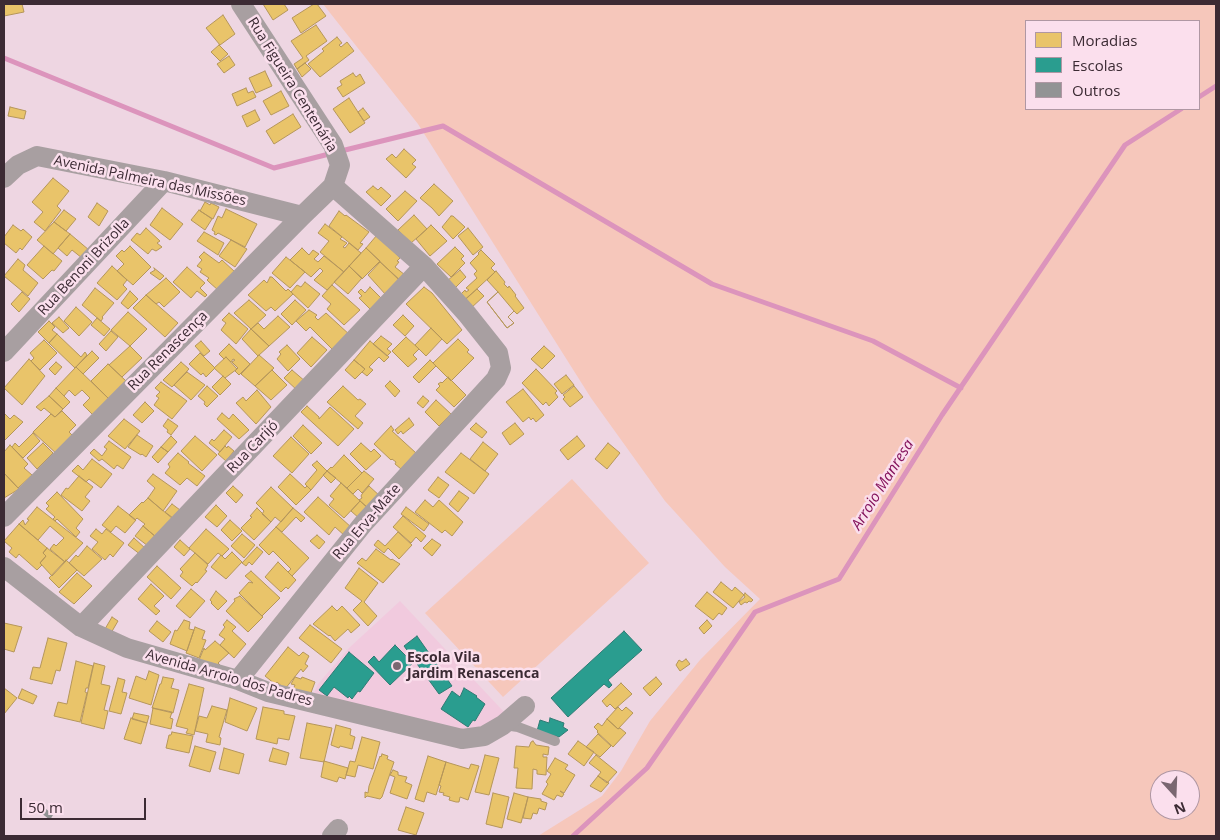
<!DOCTYPE html>
<html>
<head>
<meta charset="utf-8">
<style>
	body { margin:0 }
	#map { position:relative; width:1220px; height:840px; overflow:hidden; background:#eed6e2; font-family:"Open Sans",sans-serif }
	canvas { display:block }
	.frame { position:absolute; inset:0; border:5px solid #3c2b34; pointer-events:none }
	.legend { position:absolute; left:1025px; top:20px; width:175px; height:90px; box-sizing:border-box; background:#fbdfed; border:1px solid #af97a3; margin:0; padding:6px 9px; list-style:none; font-size:15px; color:#3c2b34 }
	.legend li { display:flex; align-items:center; gap:10px; height:25px }
	.legend b { width:25px; border:1px solid #af97a3 }
	.north { position:absolute; left:1150px; top:770px; width:50px; height:50px; box-sizing:border-box; background:#fbdfed; border:1px solid #af97a3; border-radius:50%; rotate:160deg; font-size:14px; font-weight:700; line-height:20px; text-align:center; color:#3c2b34 }
	.north::after { content:''; display:block; margin:auto; width:18px; height:22px; background:#7a6771; clip-path:polygon(50% 0,100% 100%,50% 72%,0 100%) }
	.scale { position:absolute; left:20px; top:798px; width:126px; height:22px; box-sizing:border-box; border:2px solid #3c2b34; border-top:0; padding-left:6px; font-size:15px; line-height:18px; white-space:nowrap; color:#3c2b34; -webkit-text-stroke:4px #fbdfed; paint-order:stroke }
</style>
</head>
<body>
<div id="map">
<canvas width="1220" height="840"></canvas>
<div class="frame"></div>
<ul class="legend">
<li><b style="height:14px;background:#e9c46a"></b>Moradias</li>
<li><b style="height:14px;background:#2a9d8f"></b>Escolas</li>
<li><b style="height:14px;background:#929394"></b>Outros</li>
</ul>
<div class="north">N</div>
<div class="scale">50 m</div>
</div>
<script>
const ctx = document.querySelector('canvas').getContext('2d');
ctx.lineJoin = 'round';
function fill(path, color) { ctx.fillStyle = color; ctx.fill(path, 'evenodd'); }
const toPath = rows => new Path2D(rows.map(r => 'M' + r).join(''));
function trace(path, color, width, dash) { ctx.strokeStyle = color; ctx.lineWidth = width; ctx.lineCap = dash ? 'butt' : 'round'; ctx.setLineDash(dash || []); ctx.stroke(path); }
function write(font, color, halo, rows, align = 'center') {
  ctx.font = font + ' "Open Sans",sans-serif'; ctx.lineWidth = 5; ctx.setLineDash([]); ctx.textBaseline = 'middle'; ctx.strokeStyle = halo; ctx.fillStyle = color; for (const [text, x, y, turn = 0] of rows) {
    ctx.save(); ctx.translate(x, y); ctx.rotate((+turn || 0) * Math.PI / 180); ctx.textAlign = isNaN(turn) ? turn : align; if (halo) ctx.strokeText(text, 0, 0); ctx.fillText(text, 0, 0); ctx.restore();
  }
}
fill(toPath([
	[400,601,504,712,475,736,311,699,318,684,349,648]
]), '#f1cade');
fill(toPath([
	[323,4,1216,4,1216,836,538,836,602,796,621,771,650,721,700,660,760,599,725,567,665,501,591,398,418,124],
	[1026,21,1199,21,1199,109,1026,109],
	[1160,780,1190,780,1190,810,1160,810],
	[572,479,649,563,503,697,425,613]
]), '#f6c7bb');
const homes = toPath([
	[4,4,22,4,24,12,4,16,4,4],
	[263,4,284,4,288,10,273,20,263,4],
	[314,4,317,4,326,16,301,33,292,18,314,4],
	[223,15,235,34,220,45,206,28,223,15],
	[316,25,327,41,306,56,309,60,297,69,294,64,303,58,291,41,316,25],
	[337,37,342,43,339,45,341,47,347,42,354,51,320,77,308,64,324,51,322,49,337,37],
	[219,45,228,54,220,61,211,52,219,45],
	[229,56,235,65,224,73,217,64,229,56],
	[305,63,311,69,302,77,297,69,305,63],
	[265,71,272,86,256,93,249,78,265,71],
	[353,73,356,77,360,74,365,83,343,97,337,88,342,85,340,81,353,73],
	[246,88,248,93,253,91,256,97,237,106,232,94,246,88],
	[281,91,289,106,271,115,263,101,281,91],
	[349,98,365,123,350,133,333,109,349,98],
	[10,107,26,111,24,119,8,116,10,107],
	[363,108,370,117,364,121,358,112,363,108],
	[255,110,260,120,247,127,242,116,255,110],
	[293,114,301,127,274,144,266,131,293,114],
	[404,149,416,160,412,164,416,167,406,178,386,159,392,154,396,158,404,149],
	[53,178,69,191,57,206,61,210,45,231,34,222,43,212,32,202,53,178],
	[434,184,453,201,439,216,432,208,420,198,434,184],
	[373,186,378,190,381,187,391,196,381,206,366,192,373,186],
	[405,191,417,201,398,221,386,209,405,191],
	[205,202,210,205,211,203,219,207,213,219,200,211,205,202],
	[97,203,108,211,99,226,88,217,97,203],
	[162,208,183,224,170,240,150,225,162,208],
	[226,209,257,224,245,247,218,233,216,235,214,234,215,232,212,230,218,216,222,218,226,209],
	[64,210,76,219,66,231,54,222,64,210],
	[199,210,212,219,205,230,191,220,199,210],
	[339,211,345,216,346,215,369,232,360,243,363,244,358,250,329,226,339,211],
	[414,215,427,229,411,243,398,230,414,215],
	[451,216,453,216,465,227,453,239,442,227,451,216],
	[54,222,70,234,53,254,37,240,54,222],
	[325,224,342,237,340,239,347,243,343,247,345,248,349,243,361,253,344,272,320,252,329,241,318,233,325,224],
	[13,225,21,231,23,229,32,237,22,250,20,248,16,253,4,243,4,237,13,225],
	[431,225,447,241,430,256,416,239,431,225],
	[146,228,160,241,157,243,162,247,156,251,152,249,148,254,131,240,137,233,140,235,146,228],
	[468,228,483,247,473,255,458,236,468,228],
	[204,232,224,243,218,255,197,241,204,232],
	[70,234,89,250,82,258,72,250,67,256,58,248,70,234],
	[377,235,400,258,397,261,399,262,395,267,405,275,400,281,366,248,377,235],
	[231,240,247,249,235,267,219,256,231,240],
	[44,246,62,261,54,271,52,270,43,279,27,265,44,246],
	[130,246,151,267,133,285,117,271,124,264,116,256,122,250,124,252,130,246],
	[455,247,464,256,461,259,465,263,451,277,437,264,455,247],
	[302,248,309,255,313,250,319,254,314,259,318,262,324,256,344,272,327,290,314,280,323,271,320,268,311,277,290,260,302,248],
	[366,248,380,261,362,279,349,266,366,248],
	[481,250,495,264,491,268,495,272,466,299,461,294,465,290,466,292,469,290,466,288,477,278,474,274,477,271,470,263,479,254,478,253,481,250],
	[204,252,219,263,222,260,235,272,218,290,209,282,207,280,209,278,200,272,202,269,197,266,202,260,199,257,204,252],
	[286,257,305,272,290,288,272,273,286,257],
	[18,259,25,265,23,270,38,283,28,296,4,276,18,259],
	[380,262,400,280,386,295,368,275,380,262],
	[112,266,127,280,123,285,127,289,117,300,97,283,112,266],
	[349,266,362,278,348,294,334,282,349,266],
	[187,267,205,283,200,288,207,295,205,297,197,291,191,298,173,282,187,267],
	[154,268,164,276,160,280,150,273,155,270,154,268],
	[460,270,466,277,453,290,447,281,460,270],
	[496,271,505,282,504,284,508,288,509,286,516,295,515,296,524,308,517,314,514,311,508,317,514,323,507,328,487,302,498,292,487,280,496,271],
	[270,277,272,277,286,291,288,289,293,294,275,311,271,307,266,311,248,295,264,280,267,283,270,277],
	[166,278,180,292,164,307,159,302,156,304,146,295,166,278],
	[305,282,320,294,308,308,291,292,297,285,301,287,305,282],
	[332,285,360,310,344,325,327,309,331,304,322,296,332,285],
	[370,287,382,299,372,311,359,298,362,296,358,292,361,289,365,293,370,287],
	[424,287,432,293,462,330,447,344,406,304,424,287],
	[95,288,114,303,102,317,103,318,101,321,82,305,95,288],
	[477,289,484,296,470,309,463,301,477,289],
	[130,291,138,299,128,309,121,303,130,291],
	[22,292,30,299,19,312,11,304,22,292],
	[498,292,514,311,508,317,514,323,507,328,487,302,498,292],
	[146,295,178,323,165,337,133,308,146,295],
	[249,300,266,315,251,329,234,313,249,300],
	[295,300,306,310,292,325,281,314,295,300],
	[76,307,92,322,79,336,64,321,76,307],
	[309,310,317,315,315,317,318,320,326,313,351,336,335,352,310,327,306,331,296,321,309,310],
	[128,312,147,329,130,346,111,330,128,312],
	[229,313,248,329,236,344,221,330,226,323,222,320,229,313],
	[403,315,414,326,405,336,393,325,403,315],
	[278,316,290,327,269,346,251,329,258,323,264,329,278,316],
	[59,317,69,328,63,333,52,323,59,317],
	[97,318,110,329,104,336,91,325,97,318],
	[49,321,55,327,52,330,57,334,49,343,38,332,49,321],
	[431,328,442,339,426,356,415,345,431,328],
	[251,329,269,346,258,356,242,339,251,329],
	[111,331,118,337,106,351,99,344,111,331],
	[57,334,81,357,85,352,87,355,75,368,49,343,57,334],
	[381,336,392,344,387,349,391,352,387,356,373,344,381,336],
	[312,337,327,350,311,367,297,353,312,337],
	[406,337,419,349,413,355,417,359,408,367,392,351,406,337],
	[458,339,469,350,467,352,474,358,451,381,433,363,458,339],
	[44,340,57,353,40,370,31,361,34,358,30,353,44,340],
	[201,341,210,351,204,356,195,346,201,341],
	[370,341,389,357,384,362,379,357,369,367,373,370,367,376,362,372,365,369,354,360,370,341],
	[229,344,250,364,239,375,235,371,238,368,232,362,235,360,233,359,231,362,226,357,224,359,219,354,229,344],
	[287,345,300,359,288,371,277,359,281,354,279,352,287,345],
	[130,346,142,358,122,377,109,365,130,346],
	[544,346,555,356,542,369,531,359,544,346],
	[92,351,99,358,83,374,76,367,92,351],
	[200,353,215,368,206,377,203,373,201,375,189,364,200,353],
	[259,355,274,368,255,386,241,374,259,355],
	[226,357,237,369,225,378,214,368,226,357],
	[29,359,45,376,22,405,4,388,29,359],
	[354,360,365,369,355,379,345,370,354,360],
	[430,360,436,366,419,383,413,377,430,360],
	[56,362,62,367,55,375,49,369,56,362],
	[181,362,189,369,172,387,163,380,181,362],
	[108,364,126,381,109,399,91,381,108,364],
	[76,367,110,400,94,416,83,405,90,398,82,390,75,396,69,390,64,396,56,388,76,367],
	[536,369,557,391,555,393,558,397,549,406,546,402,543,405,522,383,536,369],
	[272,370,287,385,271,400,255,386,272,370],
	[292,370,306,382,298,391,284,378,292,370],
	[187,372,205,385,191,400,174,385,187,372],
	[566,375,574,385,562,394,554,384,566,375],
	[223,376,231,384,220,395,212,387,223,376],
	[448,377,466,395,454,407,436,390,440,386,438,384,441,382,442,383,448,377],
	[390,381,400,391,395,397,385,386,390,381],
	[161,382,187,401,172,419,154,405,159,398,156,396,160,392,155,388,161,382],
	[207,386,218,396,207,407,204,404,205,402,198,396,207,386],
	[343,386,358,400,360,399,366,404,355,416,363,423,358,429,327,402,343,386],
	[574,386,583,397,570,407,563,399,565,397,563,395,574,386],
	[56,388,70,402,63,409,49,396,56,388],
	[523,389,544,415,536,422,533,418,531,420,529,417,523,422,506,402,523,389],
	[257,390,271,407,256,424,236,403,243,397,246,401,257,390],
	[49,396,63,409,55,417,44,408,41,411,36,407,49,396],
	[423,396,429,401,423,408,417,403,423,396],
	[436,400,451,414,439,426,425,412,436,400],
	[145,402,154,411,142,423,133,415,145,402],
	[307,406,319,417,319,419,330,407,354,429,338,446,301,412,307,406],
	[62,411,76,425,69,432,74,437,58,455,33,432,51,414,55,417,62,411],
	[4,413,10,419,14,415,23,422,4,441,4,413],
	[222,413,229,419,233,414,249,430,239,439,217,419,222,413],
	[409,418,414,425,403,434,401,431,398,434,395,430,409,418],
	[124,419,140,431,125,449,108,436,124,419],
	[168,419,178,426,171,435,167,432,168,430,163,426,168,419],
	[476,423,487,432,482,438,470,429,476,423],
	[515,423,524,434,510,445,502,433,515,423],
	[303,425,322,443,311,454,293,436,303,425],
	[391,426,394,430,392,431,416,453,401,469,395,464,396,462,392,459,391,460,374,444,391,426],
	[224,430,232,437,220,452,209,443,212,439,214,441,224,430],
	[33,433,40,441,23,458,12,447,15,443,19,447,33,433],
	[137,435,153,446,146,457,142,454,141,455,128,447,137,435],
	[171,436,177,442,168,452,161,447,171,436],
	[195,436,217,455,202,471,181,451,195,436],
	[577,436,585,446,568,460,560,450,577,436],
	[291,437,309,454,292,473,273,456,291,437],
	[109,441,131,457,123,469,117,465,114,469,102,459,99,461,90,453,94,449,102,456,107,449,104,447,109,441],
	[483,442,498,454,485,471,470,459,483,442],
	[43,443,53,453,37,469,27,458,43,443],
	[361,443,371,452,374,449,381,456,366,470,350,454,361,443],
	[608,443,620,453,607,469,595,459,608,443],
	[10,445,28,464,24,468,32,475,18,488,4,473,4,452,10,445],
	[225,446,227,448,228,446,234,451,226,461,218,454,225,446],
	[161,447,168,452,158,463,152,457,161,447],
	[178,453,189,462,188,463,205,476,197,486,187,478,180,485,165,473,170,467,168,464,178,453],
	[461,453,489,474,474,494,445,472,461,453],
	[344,455,362,473,347,488,327,471,331,467,332,468,344,455],
	[92,459,112,474,101,488,89,479,86,482,72,471,78,465,83,470,92,459],
	[317,461,327,471,311,490,305,484,317,470,312,465,317,461],
	[327,471,336,478,331,483,323,475,327,471],
	[364,471,374,479,362,493,358,489,353,494,347,488,364,471],
	[4,473,19,489,4,498,4,473],
	[153,474,177,491,163,511,148,498,155,488,147,481,153,474],
	[290,474,305,488,307,486,311,490,296,505,278,487,290,474],
	[79,476,93,487,85,497,90,501,82,511,61,495,66,488,68,489,79,476],
	[438,477,449,485,439,498,428,490,438,477],
	[341,483,360,501,344,518,329,505,334,499,330,496,341,483],
	[233,486,243,495,236,503,226,493,233,486],
	[369,486,381,497,369,509,359,500,362,498,361,496,362,494,369,486],
	[271,487,293,508,281,522,275,517,271,522,262,514,264,511,256,503,271,487],
	[459,491,469,498,458,512,449,504,459,491],
	[57,492,83,519,76,528,80,532,76,537,57,519,55,521,53,519,55,517,46,509,49,506,46,503,57,492],
	[318,497,352,528,345,536,335,527,329,535,304,512,318,497],
	[148,498,173,519,156,537,143,526,145,524,137,518,135,520,129,515,142,502,143,503,148,498],
	[425,500,433,507,439,500,463,522,452,536,445,530,442,533,415,512,425,500],
	[360,501,369,509,360,519,351,511,360,501],
	[172,504,180,510,173,518,165,512,172,504],
	[216,505,227,516,217,527,205,517,216,505],
	[118,506,136,520,125,533,116,526,111,532,102,525,118,506],
	[37,507,83,543,65,562,50,549,54,544,56,546,64,538,50,526,38,540,19,524,23,520,25,525,29,520,27,519,37,507],
	[406,507,429,524,424,531,401,514,406,507],
	[257,508,271,522,254,540,241,528,252,517,250,516,257,508],
	[293,508,305,518,301,522,296,517,282,532,276,527,293,508],
	[403,516,426,536,421,542,416,537,411,543,393,527,403,516],
	[230,520,242,531,232,541,221,530,230,520],
	[19,524,47,548,43,553,46,556,40,563,42,565,37,570,19,554,16,558,9,552,12,548,4,541,19,524],
	[143,526,156,537,148,546,135,536,143,526],
	[276,527,309,558,292,576,288,572,291,569,273,551,269,555,259,545,276,527],
	[96,529,102,534,106,529,124,543,113,557,110,554,105,560,92,549,98,542,90,536,96,529],
	[206,529,229,549,222,556,218,553,208,564,189,548,206,529],
	[398,532,412,545,399,559,388,548,384,553,374,545,378,540,385,546,398,532],
	[242,534,255,545,244,558,231,546,242,534],
	[317,535,325,542,319,549,310,541,317,535],
	[134,538,146,549,141,555,128,545,134,538],
	[432,539,441,545,432,556,423,548,432,539],
	[180,540,190,549,184,556,174,547,180,540],
	[87,546,102,559,84,576,69,563,76,555,78,557,87,546],
	[257,547,263,552,252,565,249,562,246,566,242,563,257,547],
	[47,548,65,562,52,576,40,563,46,556,43,553,47,548],
	[376,549,391,560,392,559,400,564,383,583,357,563,362,558,366,561,376,549],
	[232,552,242,562,226,579,211,567,221,555,225,559,232,552],
	[195,553,208,565,205,570,207,571,197,583,196,582,192,586,180,576,183,572,180,569,195,553],
	[66,560,77,570,59,588,49,578,66,560],
	[278,562,296,580,288,589,286,587,281,592,265,577,278,562],
	[157,566,181,588,171,599,147,577,157,566],
	[359,568,378,583,364,602,377,616,368,626,353,610,362,601,345,588,359,568],
	[251,571,280,598,262,616,239,593,249,582,253,583,245,576,251,571],
	[77,573,92,586,74,604,59,592,77,573],
	[721,582,732,591,735,587,744,595,733,608,713,592,721,582],
	[151,584,164,596,154,606,160,611,156,615,138,599,151,584],
	[191,589,205,601,190,618,176,606,191,589],
	[216,591,227,601,218,610,211,603,212,602,210,600,216,591],
	[707,592,727,608,722,615,719,613,713,620,695,606,707,592],
	[745,593,753,600,751,602,749,601,747,603,745,602,741,605,739,602,745,597,744,595,745,593],
	[240,596,263,617,248,632,226,611,235,601,234,599,240,596],
	[332,606,337,611,342,606,360,625,351,633,348,629,335,641,330,635,329,636,313,624,332,606],
	[112,617,118,621,111,633,105,629,112,617],
	[184,620,190,622,189,629,194,630,187,651,170,644,175,630,177,631,184,620],
	[227,620,236,627,232,631,246,644,234,658,220,645,225,639,219,635,225,627,223,625,227,620],
	[707,620,712,626,704,634,699,628,707,620],
	[157,621,171,632,163,642,149,631,157,621],
	[4,623,22,627,14,652,4,649,4,623],
	[310,625,342,649,331,663,299,638,310,625],
	[195,627,205,631,202,639,206,640,199,658,186,653,195,627],
	[48,638,67,643,60,671,56,670,52,684,30,679,33,667,40,668,48,638],
	[215,641,229,653,218,663,220,665,197,665,204,648,205,650,215,641],
	[288,647,299,656,303,652,309,656,305,664,308,666,303,672,301,669,285,689,277,682,275,684,265,676,288,647],
	[686,659,690,664,680,671,676,665,679,660,682,662,686,659],
	[76,661,93,666,88,688,86,688,85,692,87,693,80,722,54,716,58,702,67,704,76,661],
	[94,663,105,666,101,684,110,686,104,710,108,711,104,729,81,723,94,663],
	[149,671,159,675,151,705,129,698,136,676,146,680,149,671],
	[163,677,174,679,171,688,179,690,173,713,152,708,160,684,161,684,163,677],
	[295,677,301,679,302,677,315,682,309,698,292,692,295,685,291,684,295,677],
	[656,677,662,684,650,696,643,688,656,677],
	[118,678,125,680,122,692,127,693,121,714,109,711,118,678],
	[621,683,632,694,615,709,610,704,607,707,602,701,621,683],
	[189,684,204,688,194,735,186,733,188,729,176,726,189,684],
	[4,688,17,698,4,714,4,688],
	[22,689,37,696,33,704,18,698,22,689],
	[230,698,257,708,247,731,225,722,230,698],
	[212,706,227,710,219,737,221,738,220,745,206,742,208,734,195,731,199,716,207,718,212,706],
	[263,707,284,711,284,714,295,716,289,740,278,738,277,744,256,739,263,707],
	[618,707,622,711,626,707,633,713,618,729,607,719,618,707],
	[153,708,172,712,170,718,173,719,171,729,150,724,153,708],
	[134,713,149,716,147,723,132,719,134,713],
	[131,718,147,723,141,744,124,739,131,718],
	[607,719,618,729,620,728,626,733,613,747,597,732,598,731,594,727,598,723,602,726,607,719],
	[307,723,332,728,324,762,300,758,307,723],
	[336,725,351,729,350,735,355,737,352,749,340,746,339,748,331,745,336,725],
	[172,732,193,736,189,753,166,748,169,735,171,735,172,732],
	[598,734,611,746,600,757,586,747,598,734],
	[362,737,380,742,373,769,358,765,355,777,346,775,350,761,355,762,362,737],
	[533,741,536,745,549,747,548,755,543,754,543,757,547,757,546,775,537,774,537,770,533,769,532,789,516,788,518,768,514,768,516,746,529,747,531,742,533,741],
	[578,741,594,752,584,766,568,754,578,741],
	[195,746,216,752,210,772,189,766,195,746],
	[224,748,244,754,239,774,219,769,224,748],
	[273,748,289,753,286,765,269,761,273,748],
	[382,754,388,756,387,759,394,762,382,797,380,799,367,796,365,798,365,792,368,793,369,786,380,756,381,757,382,754],
	[485,755,499,758,489,795,475,792,485,755],
	[596,755,617,772,607,783,598,776,601,772,589,763,596,755],
	[428,756,446,762,436,795,427,792,424,802,415,799,428,756],
	[555,758,568,765,565,769,575,775,564,793,560,791,564,794,562,797,557,795,554,800,542,794,548,784,546,782,551,774,547,771,555,758],
	[324,761,348,768,345,779,339,777,337,782,321,777,324,761],
	[446,762,469,769,471,764,479,766,468,800,460,797,459,802,456,802,449,800,450,797,443,795,444,793,439,792,441,786,439,785,446,762],
	[393,770,398,772,398,775,407,777,405,782,412,785,407,799,390,793,395,777,390,775,393,770],
	[598,776,609,783,601,792,590,786,598,776],
	[493,793,509,797,502,828,486,824,493,793],
	[514,793,528,797,521,823,507,819,514,793],
	[528,797,541,799,541,801,547,803,545,810,539,808,537,814,533,813,531,819,523,818,528,797],
	[406,807,424,813,416,835,398,830,406,807]
]);
fill(homes, '#e9c46a');
trace(homes, '#b5965a', 1);
const schools = toPath([
	[624,631,642,650,608,680,612,685,609,688,604,684,568,717,551,698,624,631],
	[417,636,452,686,439,694,404,646,417,636],
	[395,645,413,663,390,685,368,662,374,656,379,662,395,645],
	[349,652,374,673,360,692,358,691,352,699,349,696,348,698,334,687,327,696,319,690,349,652],
	[464,688,477,696,476,697,485,704,475,721,473,720,468,727,441,709,452,691,460,697,464,688],
	[550,718,564,723,563,727,568,730,559,737,537,731,540,720,549,723,550,718]
]);
fill(schools, '#2a9d8f');
trace(schools, '#2f7b74', 1);
trace(toPath([
	[4,58,274,168,333,153],
	[1199,97,1216,86],
	[341,151,443,126,712,284,873,341,961,388],
	[573,836,647,768,755,612,839,579,942,415,1125,145,1181,109]
]), '#dc94bc', 5);
fill(toPath([
	[44,807,53,815,50,820,40,812]
]), '#929394');
trace(toPath([
	[504,725,518,727,555,741]
]), '#a89fa1', 10);
trace(toPath([
	[241,4,333,145,340,165,333,186],
	[4,178,18,165,37,156,164,181,302,216],
	[4,352,164,181],
	[4,517,302,216,333,186],
	[4,567,81,627,127,648,238,680,268,692,462,739,484,736,503,725,525,706],
	[81,627,424,266],
	[238,680,363,524,496,379,501,368,498,353,467,314,424,266,333,186],
	[332,836,338,829]
]), '#a89fa1', 20);
for (const [x, y, r, color] of [
	[397,666,5,"#7a6771"]
]) { const dot = new Path2D(); dot.arc(x, y, r, 0, 2 * Math.PI); ctx.fillStyle = color; ctx.fill(dot); trace(dot, '#fbdfed', 2); }
write('14px', '#3c2b34', '#fbdfed', [
	["Rua Figueira Centenária",292,85,58],
	["Avenida Palmeira das Missões",150,181,12],
	["Rua Benoni Brizolla",84,267,-47],
	["Rua Renascença",168,351,-45],
	["Rua Carijó",253,447,-46],
	["Rua Erva-Mate",367,522,-49],
	["Avenida Arroio dos Padres",229,678,16]
]);
write('bold 14px', '#3c2b34', '#fbdfed', [
	["Escola Vila",407,658],
	["Jardim Renascenca",407,674]
], 'left');
write('italic 15px', '#84135c', '#fbdfed', [
	["Arroio Manresa",883,485,-58]
]);
</script>
</body>
</html>
